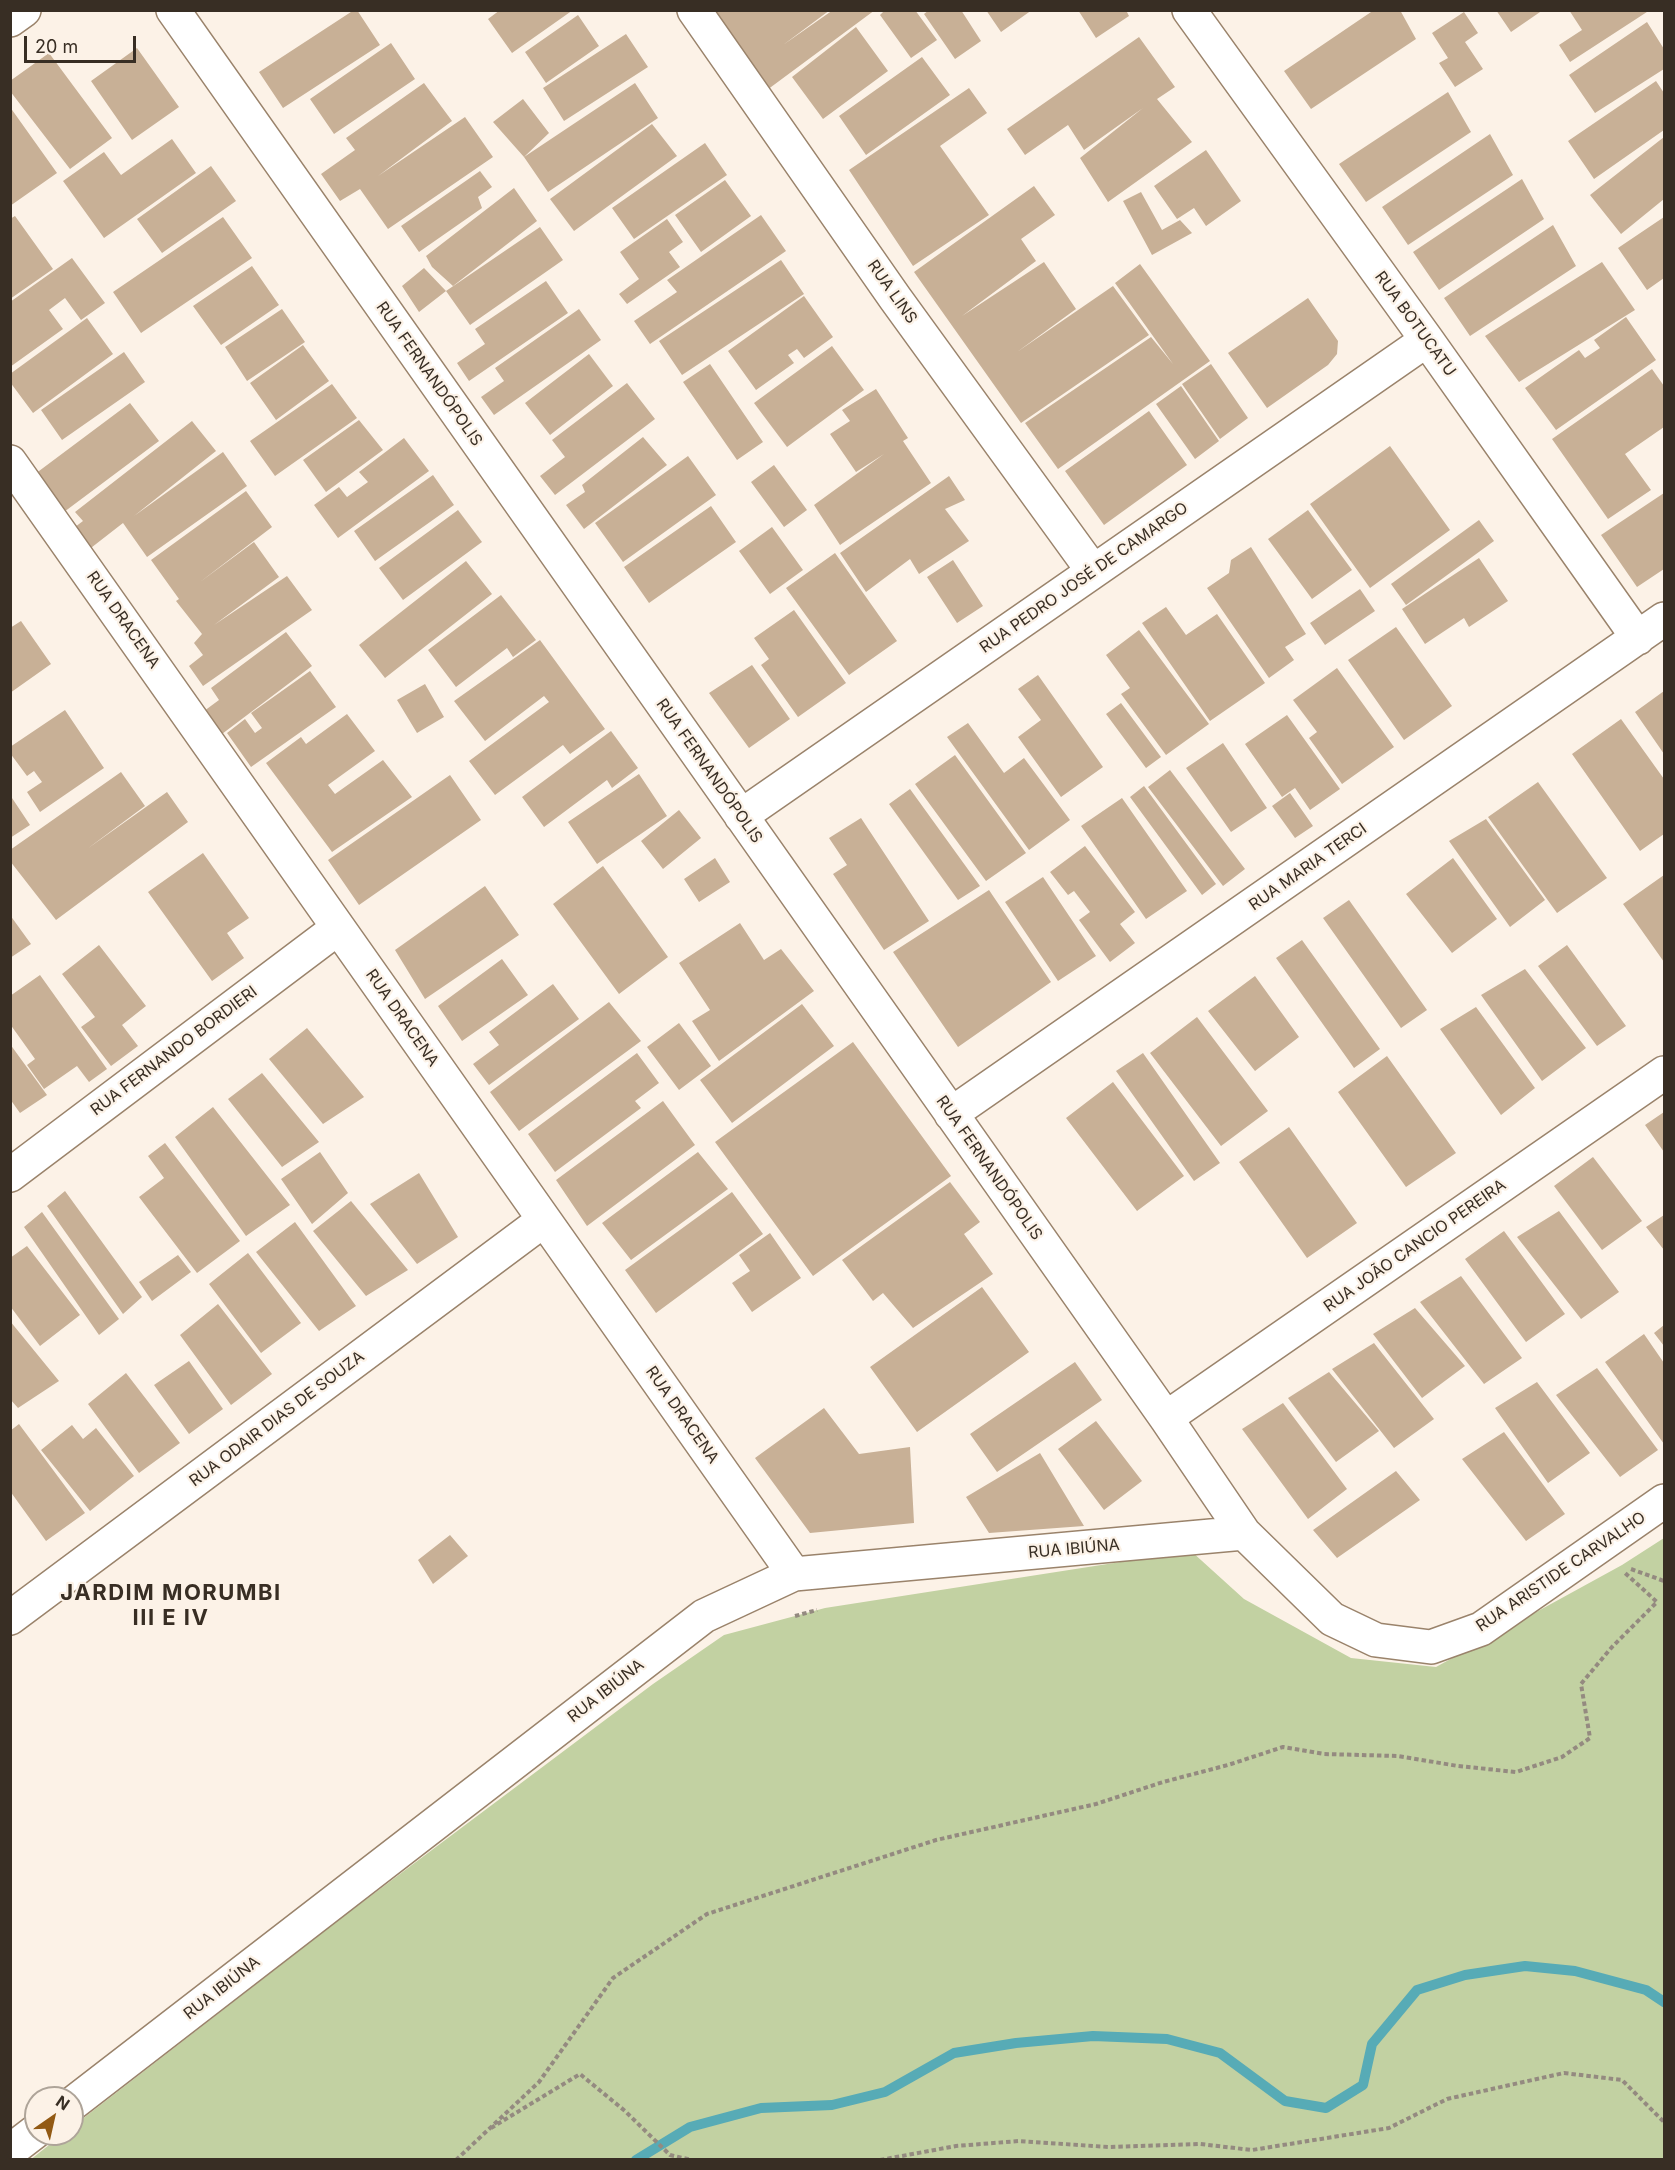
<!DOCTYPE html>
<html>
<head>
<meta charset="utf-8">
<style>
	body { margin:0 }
	#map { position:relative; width:1675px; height:2170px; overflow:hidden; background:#fcf2e7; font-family:Inter,sans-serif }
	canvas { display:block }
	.frame { position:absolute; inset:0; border:12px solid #382e24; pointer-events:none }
	.north { position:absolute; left:24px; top:2086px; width:60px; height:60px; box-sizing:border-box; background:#fcf2e7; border:2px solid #aea499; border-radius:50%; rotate:34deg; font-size:16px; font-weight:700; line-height:24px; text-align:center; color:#382e24 }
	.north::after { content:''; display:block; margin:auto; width:21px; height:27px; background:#925a14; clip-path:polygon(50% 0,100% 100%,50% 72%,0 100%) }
	.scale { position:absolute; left:24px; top:36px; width:112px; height:27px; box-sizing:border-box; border:3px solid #382e24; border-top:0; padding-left:8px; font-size:18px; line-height:21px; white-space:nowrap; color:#382e24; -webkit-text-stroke:4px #fcf2e7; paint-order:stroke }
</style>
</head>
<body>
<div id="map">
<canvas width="1675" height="2170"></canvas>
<div class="frame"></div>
<div class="north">N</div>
<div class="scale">20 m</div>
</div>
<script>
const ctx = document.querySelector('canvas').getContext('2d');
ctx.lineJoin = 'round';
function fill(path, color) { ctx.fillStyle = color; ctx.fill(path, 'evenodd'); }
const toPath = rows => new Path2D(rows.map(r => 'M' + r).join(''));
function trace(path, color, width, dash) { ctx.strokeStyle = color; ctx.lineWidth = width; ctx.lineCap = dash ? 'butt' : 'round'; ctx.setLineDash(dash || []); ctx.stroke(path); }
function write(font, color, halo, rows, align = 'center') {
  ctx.font = font + ' Inter,sans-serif'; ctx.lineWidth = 4.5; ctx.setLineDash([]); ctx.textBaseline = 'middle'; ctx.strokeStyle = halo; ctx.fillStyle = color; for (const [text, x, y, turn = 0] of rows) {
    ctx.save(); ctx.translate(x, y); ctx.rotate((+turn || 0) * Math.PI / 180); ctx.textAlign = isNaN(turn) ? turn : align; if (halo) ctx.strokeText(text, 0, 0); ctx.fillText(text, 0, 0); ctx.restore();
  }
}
fill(toPath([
	[1664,1538,1664,2159,30,2160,63,2134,72,2134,72,2127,348,1913,653,1684,724,1635,825,1608,1191,1551,1244,1599,1351,1658,1436,1667,1622,1565]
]), '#c2d1a2');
trace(toPath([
	[636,2160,690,2127,761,2108,832,2105,885,2092,954,2053,1016,2043,1093,2036,1167,2039,1220,2053,1285,2101,1326,2108,1363,2085,1372,2044,1417,1990,1465,1975,1525,1966,1575,1971,1646,1990,1664,2002]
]), '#57abb6', 10);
fill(toPath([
	[354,10,357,10,380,45,283,108,259,72],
	[500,10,573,10,512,53,488,19],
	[710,10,830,10,783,45,833,10,875,10,767,90],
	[885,10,915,10,937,40,911,58,880,15],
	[929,10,961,10,981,41,955,59,924,14],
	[986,10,1032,10,1001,32],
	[1078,10,1126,10,1129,16,1096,38],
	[1374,10,1400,10,1416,39,1311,109,1284,71],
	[1496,10,1543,10,1511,32],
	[1569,10,1650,10,1570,62,1559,45,1582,30],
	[1464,12,1478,33,1465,42,1483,69,1455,87,1439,63,1448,58,1432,33],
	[578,15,599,46,546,83,525,52],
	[1647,22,1664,49,1664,69,1595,113,1569,75],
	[856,27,888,71,823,119,792,77],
	[626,34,648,67,564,121,543,88],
	[1139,37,1175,87,1157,99,1192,142,1108,202,1080,158,1143,108,1084,150,1068,125,1025,155,1007,129],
	[391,43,415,79,334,134,310,99],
	[137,48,179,107,132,140,91,81],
	[49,53,112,138,70,169,10,91,10,81],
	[922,57,950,95,866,155,839,116],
	[1656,81,1664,93,1664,130,1594,179,1568,141],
	[424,83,452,121,378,176,465,117,493,157,388,229,360,189,340,201,321,174,355,150,346,138],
	[635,83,658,118,548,192,524,157],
	[969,88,987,113,940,146,989,215,913,266,849,170],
	[1448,92,1471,132,1366,202,1339,164],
	[523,99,549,133,524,157,493,122],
	[10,107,57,173,10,206],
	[652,124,677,156,574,231,550,199],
	[1490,134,1513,175,1408,245,1382,207],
	[1664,137,1664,199,1621,234,1590,195],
	[172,139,196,173,104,238,63,181,104,152,121,175],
	[705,143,727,175,634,239,612,208],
	[1206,150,1241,201,1206,226,1194,208,1177,219,1154,186],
	[211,166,236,201,162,253,137,219],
	[480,171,492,187,478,197,482,208,419,252,401,226],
	[1522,179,1544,219,1439,290,1413,252],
	[725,180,751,216,701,252,675,215],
	[1034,186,1055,215,1021,239,1036,261,962,316,1044,262,1076,309,1017,352,1113,286,1149,335,1021,423,914,272],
	[514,188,537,221,453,286,432,267,426,256],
	[1141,192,1162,230,1180,220,1192,233,1152,255,1123,201],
	[761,215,786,251,650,344,634,321,677,292,667,280],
	[15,216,53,269,10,299,10,219],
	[223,217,252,258,141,333,113,292],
	[1664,217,1664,278,1647,290,1618,248],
	[667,219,683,242,669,252,680,267,627,304,619,294,639,279,620,252],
	[1553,225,1576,266,1470,336,1444,298],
	[540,227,563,260,470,325,446,291],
	[72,258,105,303,81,320,65,298,49,310,63,329,10,367,10,302],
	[781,260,804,294,682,375,659,341],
	[1602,262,1635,310,1519,382,1485,336],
	[1140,264,1210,361,1058,469,1025,423,1151,337,1173,364,1115,283],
	[252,266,279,305,221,345,193,306],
	[424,268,446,291,419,312,402,286],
	[546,281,568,313,469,381,457,363,485,344,475,329],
	[804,296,833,337,804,358,797,349,788,355,794,363,756,390,728,351],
	[1308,298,1338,341,1337,354,1328,365,1267,408,1228,353],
	[282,309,305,342,247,381,225,347],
	[579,309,601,340,494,415,481,397,504,381,495,368],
	[1626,317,1656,360,1556,430,1525,388,1579,350,1585,358,1600,348,1594,340],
	[87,318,113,354,33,413,10,382,10,374],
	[303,345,329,381,276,420,250,383],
	[832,346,864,390,787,447,754,403],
	[124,352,145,382,62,440,41,410],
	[589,354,613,386,550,435,525,403],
	[710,364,763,442,737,460,683,382],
	[1211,364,1248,418,1220,439,1182,384],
	[1652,369,1664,386,1664,427,1625,454,1651,490,1608,519,1552,439],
	[627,383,655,419,555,495,540,476,565,457,552,440],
	[332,384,357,418,275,476,250,441],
	[1181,386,1219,441,1195,459,1156,404],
	[876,389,908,438,903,441,931,483,840,545,814,505,884,454,856,472,830,434,850,421,842,410],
	[130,403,159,441,64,512,35,474],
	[1149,411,1187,465,1104,525,1065,471],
	[359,420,383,450,326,492,303,460],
	[192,421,216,451,134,516,223,452,247,486,147,557,123,523,87,551,71,530,83,521,75,512],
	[643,437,667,465,584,529,566,505,585,492,582,485],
	[404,438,429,471,338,538,314,505,339,487,347,497,368,482,359,472],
	[1390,446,1450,530,1370,588,1310,504],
	[688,456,716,495,623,562,595,523],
	[774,465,807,510,784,527,751,482],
	[433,475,454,505,375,561,354,531],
	[949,476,965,500,945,509,969,541,919,574,910,559,866,592,840,553],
	[246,491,272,527,200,582,254,542,279,577,214,625,287,576,312,610,203,686,189,666,203,655,194,643,202,634,176,601,179,599,151,560],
	[1664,493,1664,569,1637,587,1601,535],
	[711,506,736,542,649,603,624,567],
	[458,510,482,542,403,600,379,568],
	[1308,510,1352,570,1312,599,1268,539],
	[1479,520,1494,541,1406,605,1391,584],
	[772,527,803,570,770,594,739,551],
	[1251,547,1306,634,1285,647,1294,660,1269,678,1207,588,1229,573,1231,560],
	[835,553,897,641,849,675,786,588],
	[1479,558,1508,601,1469,627,1464,618,1425,644,1402,609],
	[953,560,983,606,957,623,927,577],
	[466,561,492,594,385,678,359,645],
	[1360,589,1375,611,1325,645,1310,623],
	[501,595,536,640,513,657,507,648,456,687,428,650],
	[1166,607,1186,635,1217,614,1265,683,1210,721,1142,623],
	[794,610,846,683,798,717,761,665,769,659,754,638],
	[21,621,51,664,10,693,10,628],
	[1396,627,1452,706,1404,740,1348,660],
	[1139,630,1209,724,1166,755,1121,694,1130,688,1106,655],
	[286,632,312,666,218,737,200,714,219,700,211,688],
	[540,640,605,729,570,754,563,745,495,795,469,761,549,702,544,696,485,741,454,701],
	[752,665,790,719,749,748,709,693],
	[1337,668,1394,747,1342,784,1309,738,1317,732,1293,700],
	[310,671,336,707,251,767,227,733,245,719,255,733,262,728,251,713],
	[1038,675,1103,767,1061,797,1018,737,1041,720,1018,689],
	[425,684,444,717,417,733,397,700],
	[1664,691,1664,754,1635,712],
	[1121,703,1161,757,1146,768,1106,714],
	[65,710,104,768,40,812,27,792,42,782,34,771,27,776,10,753,10,747],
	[347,714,375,751,328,785,335,794,383,760,412,797,332,852,266,763,301,737,306,744],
	[1287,715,1340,789,1310,810,1295,788,1282,797,1245,744],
	[1621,719,1664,779,1664,834,1640,851,1572,754],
	[968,723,1004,773,1024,758,1070,820,1029,850,947,737],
	[611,731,638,768,612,788,607,780,544,827,522,797],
	[1223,743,1267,808,1231,832,1186,768],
	[955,755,1026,853,986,881,915,784],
	[1170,770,1245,869,1223,886,1148,787],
	[121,772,145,806,87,849,167,792,188,822,56,920,10,861,10,850],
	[639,774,667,816,597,864,568,822],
	[450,775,481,820,359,905,328,860],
	[1538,782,1607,878,1557,913,1488,817],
	[1144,786,1216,884,1202,895,1130,797],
	[910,789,980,886,958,900,889,804],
	[1290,793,1313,826,1295,838,1272,806],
	[10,795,30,825,10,838],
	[1122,798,1187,891,1146,919,1081,826],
	[679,810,701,838,663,869,641,841],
	[861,818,929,921,884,950,833,874,847,865,829,838],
	[1486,819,1545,900,1510,927,1449,841],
	[1085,846,1135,912,1120,924,1135,943,1110,962,1079,920,1090,912,1074,891,1068,895,1050,872],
	[203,853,249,918,227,933,244,958,212,981,148,892],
	[715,858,730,882,699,902,684,879],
	[1453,858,1497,919,1452,953,1406,894],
	[603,866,668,957,619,994,553,904],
	[1664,875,1664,962,1623,904],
	[1043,877,1096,956,1058,981,1005,902],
	[485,886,519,935,425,999,395,950],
	[989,890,1051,982,958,1047,893,952],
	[1349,900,1427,1010,1401,1028,1323,918],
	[10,915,31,944,10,958],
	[740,923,764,960,781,949,814,991,719,1061,692,1021,710,1010,679,963],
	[1302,940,1380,1049,1354,1068,1276,958],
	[99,945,146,1006,122,1025,138,1046,111,1066,81,1027,95,1017,62,974],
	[1567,945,1626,1026,1597,1046,1538,966],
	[502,959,528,995,462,1041,438,1006],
	[1525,969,1586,1048,1542,1081,1481,995],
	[40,975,107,1069,89,1082,77,1066,44,1089,27,1065,35,1059,10,1024,10,996],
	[1255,976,1299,1037,1255,1071,1208,1011],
	[553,984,579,1019,489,1085,473,1064,499,1045,489,1032],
	[609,1002,641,1041,519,1131,490,1092],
	[802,1004,834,1046,732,1123,700,1080],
	[1476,1007,1535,1088,1501,1115,1440,1029],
	[1197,1017,1268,1111,1221,1146,1150,1053],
	[679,1023,711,1066,679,1090,647,1047],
	[307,1028,364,1097,323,1124,269,1059],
	[853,1042,951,1176,813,1276,715,1142],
	[10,1044,47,1095,20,1113,10,1099],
	[637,1053,659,1083,635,1101,641,1108,555,1172,528,1134],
	[1143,1053,1220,1163,1194,1181,1116,1071],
	[1387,1056,1456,1153,1406,1187,1338,1092],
	[262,1073,319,1142,282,1167,228,1099],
	[1113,1082,1184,1176,1137,1211,1066,1118],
	[663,1101,695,1145,587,1226,556,1180],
	[213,1107,290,1205,246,1236,175,1137],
	[1664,1112,1664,1152,1645,1125],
	[1289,1127,1357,1223,1307,1258,1239,1162],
	[165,1143,240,1241,197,1273,139,1197,164,1178,148,1156],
	[320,1152,348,1193,312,1224,281,1179],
	[698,1152,728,1189,631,1260,602,1223],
	[1593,1157,1642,1221,1602,1250,1554,1186],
	[419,1173,458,1237,417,1264,370,1204],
	[950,1182,980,1222,964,1234,993,1274,913,1328,883,1293,873,1301,842,1260],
	[65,1191,142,1297,123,1314,47,1206],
	[732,1192,763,1234,656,1313,625,1270],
	[351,1201,408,1270,366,1296,313,1231],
	[1559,1211,1619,1292,1581,1319,1517,1237],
	[42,1212,119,1319,99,1335,24,1227],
	[1664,1215,1664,1250,1646,1227],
	[295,1222,356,1306,319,1331,256,1252],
	[1504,1231,1565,1314,1526,1342,1465,1259],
	[770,1233,801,1278,752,1312,732,1283,750,1271,739,1255],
	[27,1246,80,1315,40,1346,10,1306,10,1258],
	[248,1253,301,1323,261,1353,209,1284],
	[178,1255,191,1272,152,1301,139,1282],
	[1461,1276,1522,1358,1484,1384,1420,1302],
	[982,1287,1029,1352,917,1432,870,1367],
	[218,1304,272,1374,231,1405,180,1335],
	[1415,1308,1465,1366,1422,1398,1373,1334],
	[10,1321,59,1381,18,1408,10,1399],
	[1664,1325,1664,1346,1654,1333],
	[1644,1334,1664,1363,1664,1444,1605,1362],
	[1374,1343,1434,1419,1394,1448,1332,1369],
	[189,1361,223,1409,189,1434,154,1385],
	[1075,1362,1102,1400,997,1472,970,1434],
	[1597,1368,1658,1450,1620,1477,1556,1395],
	[1329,1372,1379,1431,1336,1462,1288,1398],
	[126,1373,180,1443,139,1473,88,1404],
	[1537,1382,1590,1453,1548,1483,1495,1408],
	[1283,1403,1347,1489,1308,1519,1242,1429],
	[824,1408,859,1454,910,1447,914,1523,810,1533,755,1458],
	[1096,1421,1142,1481,1104,1510,1058,1449],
	[19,1424,85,1513,46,1541,10,1491,10,1431],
	[72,1425,83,1439,96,1428,134,1476,90,1511,41,1450],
	[1504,1432,1565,1514,1526,1541,1462,1459],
	[1040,1453,1084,1526,989,1533,966,1497],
	[1396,1471,1420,1500,1337,1558,1313,1530],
	[450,1535,468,1556,433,1584,418,1560]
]), '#c8b096');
const street = toPath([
	[173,10,1166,1418,1244,1533,1332,1619,1376,1640,1431,1647,1481,1629,1664,1501],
	[694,10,895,298,1093,571],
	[1189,10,1427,340,1638,638],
	[10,20,24,10],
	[10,462,794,1574],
	[741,816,1427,340],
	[951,1114,1664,619],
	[10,1175,338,928],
	[1166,1418,1664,1073],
	[10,1618,544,1220],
	[72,2104,704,1616,794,1574,1244,1533],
	[10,2151,36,2131]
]);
trace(street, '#9a836b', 36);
trace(toPath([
	[1631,1569,1664,1581],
	[795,1616,817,1610],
	[491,2128,580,2074,625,2111,670,2155,692,2160],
	[456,2160,539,2082,613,1978,707,1914,936,1840,1096,1804,1163,1782,1228,1765,1283,1747,1324,1754,1398,1756,1458,1766,1516,1772,1562,1757,1590,1738,1581,1684,1612,1647,1657,1602,1624,1572],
	[880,2160,956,2146,1019,2141,1109,2147,1200,2144,1252,2150,1389,2128,1447,2099,1564,2073,1622,2080,1664,2122]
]), '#948a80', 4, [4.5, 3]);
trace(street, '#fff', 33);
write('16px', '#382e24', '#fcf2e7', [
	["RUA LINS",892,292,55],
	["RUA BOTUCATU",1415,324,54],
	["RUA FERNANDÓPOLIS",429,374,55],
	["RUA PEDRO JOSÉ DE CAMARGO",1084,578,-35],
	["RUA DRACENA",123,620,55],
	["RUA FERNANDÓPOLIS",709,771,55],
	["RUA MARIA TERCI",1308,867,-35],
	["RUA DRACENA",402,1018,55],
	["RUA FERNANDO BORDIERI",174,1051,-37],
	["RUA FERNANDÓPOLIS",989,1168,55],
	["RUA JOÃO CANCIO PEREIRA",1415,1246,-35],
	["RUA DRACENA",682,1415,55],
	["RUA ODAIR DIAS DE SOUZA",277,1419,-37],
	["RUA IBIÚNA",1074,1549,-5],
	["RUA ARISTIDE CARVALHO",1561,1572,-34],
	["RUA IBIÚNA",606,1691,-38],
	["RUA IBIÚNA",222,1988,-38]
]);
ctx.letterSpacing = '1.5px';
write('bold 22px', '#382e24', '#fcf2e7', [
	["JARDIM MORUMBI",171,1593],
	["III E IV",171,1618]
]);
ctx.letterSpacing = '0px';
</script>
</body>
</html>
